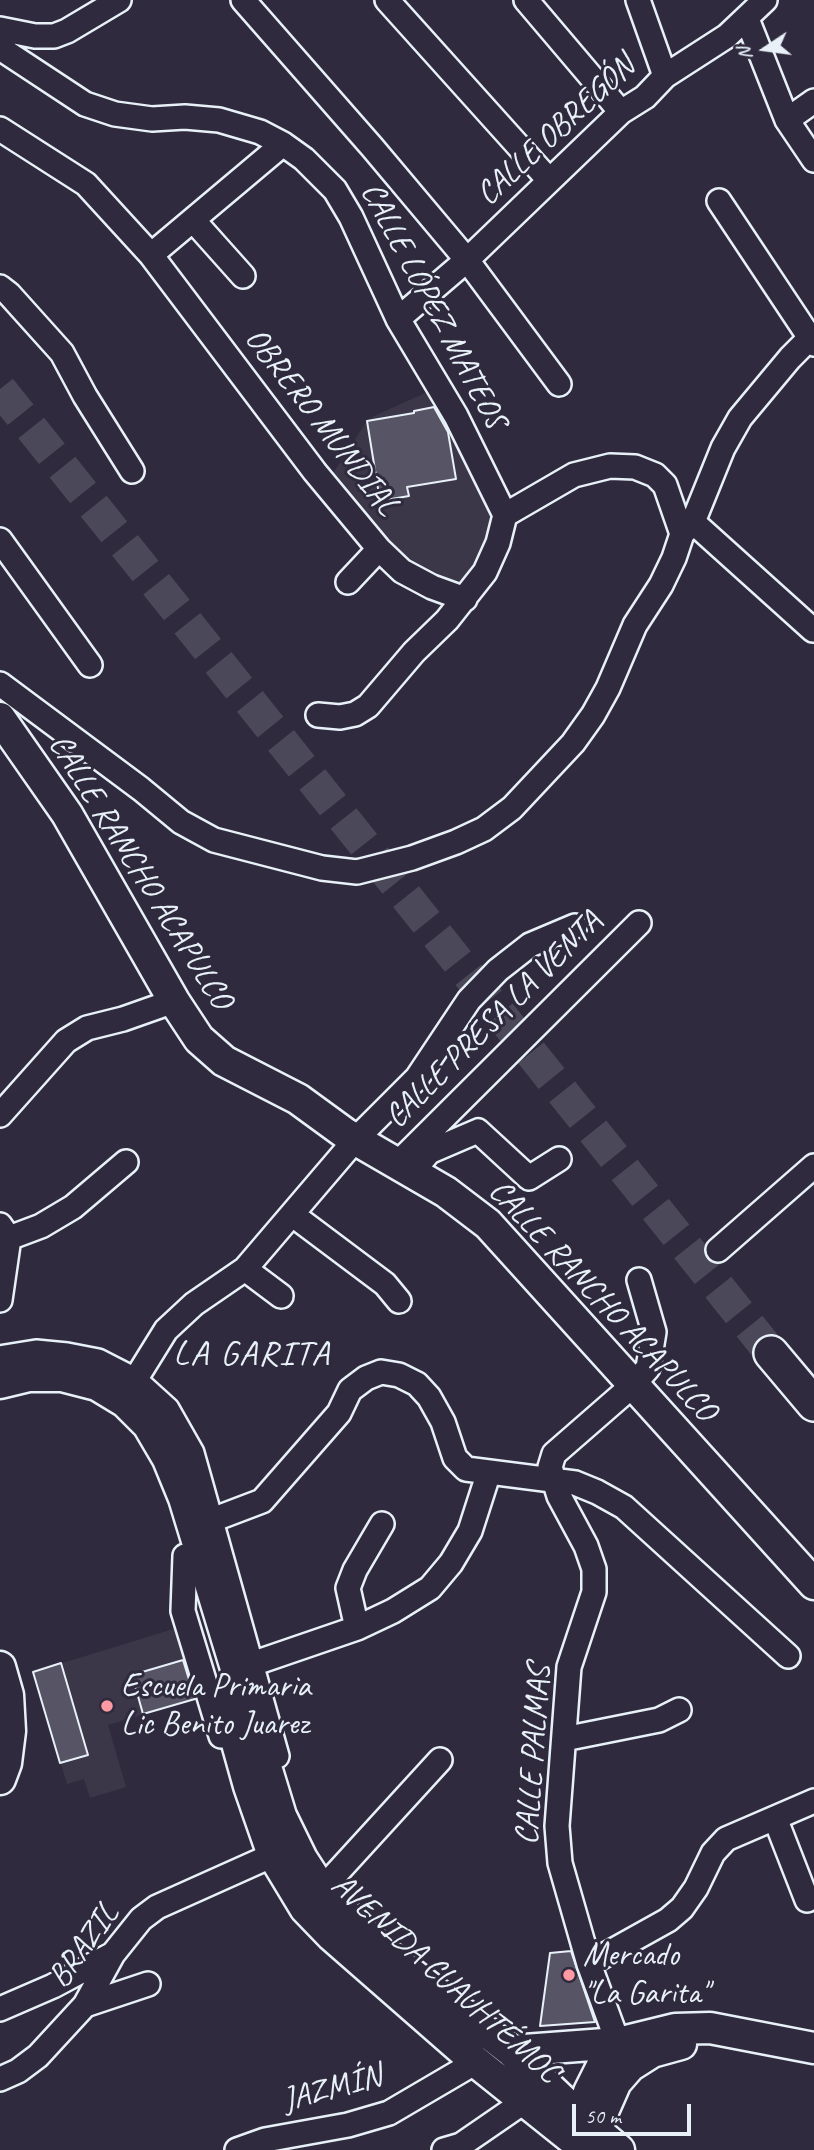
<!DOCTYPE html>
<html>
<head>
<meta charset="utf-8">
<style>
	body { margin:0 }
	#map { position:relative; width:814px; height:2150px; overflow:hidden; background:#2f2a3d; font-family:Caveat,sans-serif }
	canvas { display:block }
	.north { position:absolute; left:730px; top:14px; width:70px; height:70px; -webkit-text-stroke:5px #2f2a3d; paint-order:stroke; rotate:257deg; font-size:19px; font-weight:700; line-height:28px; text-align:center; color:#e8f1f8 }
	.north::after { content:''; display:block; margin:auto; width:24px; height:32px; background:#e8f1f8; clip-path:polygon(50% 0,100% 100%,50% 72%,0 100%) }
	.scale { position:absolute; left:572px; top:2104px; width:119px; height:32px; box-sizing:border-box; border:4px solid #e8f1f8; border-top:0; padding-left:9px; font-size:21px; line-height:24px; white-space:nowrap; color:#e8f1f8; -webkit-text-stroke:5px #2f2a3d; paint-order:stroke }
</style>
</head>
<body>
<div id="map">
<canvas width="814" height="2150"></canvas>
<div class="north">N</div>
<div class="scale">50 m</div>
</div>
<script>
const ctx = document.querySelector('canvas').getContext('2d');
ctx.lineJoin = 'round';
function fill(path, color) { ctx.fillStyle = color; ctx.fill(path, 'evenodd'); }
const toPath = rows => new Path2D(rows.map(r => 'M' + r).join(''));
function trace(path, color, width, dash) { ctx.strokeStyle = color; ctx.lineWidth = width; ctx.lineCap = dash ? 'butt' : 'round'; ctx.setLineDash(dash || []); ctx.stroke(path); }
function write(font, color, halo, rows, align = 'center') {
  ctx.font = font + ' Caveat,sans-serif'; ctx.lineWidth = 6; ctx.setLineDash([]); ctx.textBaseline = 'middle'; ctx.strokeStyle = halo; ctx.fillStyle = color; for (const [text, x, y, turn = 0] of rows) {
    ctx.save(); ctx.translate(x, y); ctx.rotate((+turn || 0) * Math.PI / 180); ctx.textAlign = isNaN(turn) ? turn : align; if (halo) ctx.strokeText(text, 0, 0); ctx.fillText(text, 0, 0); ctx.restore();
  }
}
fill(toPath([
	[434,389,492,510,486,548,481,562,464,581,443,580,406,561,386,544,330,478,367,421,374,416],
	[180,1627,201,1697,108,1725,126,1787,90,1798,84,1779,67,1784,33,1672]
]), '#3b3749');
const building = toPath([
	[434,407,448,432,456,479,407,487,409,496,380,501,367,421,414,413,414,411,434,407],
	[183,1660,195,1699,143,1714,132,1675,183,1660],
	[61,1663,88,1755,60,1763,33,1672,61,1663],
	[571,1951,595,2022,540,2026,550,1953,571,1951]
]);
fill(building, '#575565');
trace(building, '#e8f1f8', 2);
trace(toPath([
	[0,389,771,1353]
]), '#4b4859', 33, [33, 17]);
const minor = toPath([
	[243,0,372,147,467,260,559,384],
	[387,0,549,180],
	[526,0,621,112],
	[638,0,665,76],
	[747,19,787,120,814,160],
	[0,29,35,36,54,36,67,31,119,0],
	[0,48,85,104,115,114,152,119,185,117,219,120,260,132,283,144,304,159,335,190,351,217,398,319,456,416,505,515],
	[787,120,814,101],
	[0,129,86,184,151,255,315,472,379,549,402,571,432,587,465,599],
	[719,201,814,344],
	[193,220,243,276],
	[151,255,283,144],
	[0,287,9,294,62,353,85,396,132,471],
	[398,319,467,260,621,112,645,97,665,76,727,36,765,0],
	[505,515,574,475,610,466,635,467,655,475,665,485,682,534],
	[693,522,813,630],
	[0,540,90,665],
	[348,582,379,549],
	[0,684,141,789,181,822,214,840,322,868,357,872,412,858,456,842,484,829,512,808,573,743,593,715,608,688,635,625,661,585,674,558,682,534,693,522,723,448,740,418,790,358,810,338],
	[318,715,340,717,355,714,368,706,414,652,447,620,485,572,498,543,505,515],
	[0,1115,66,1041,87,1028,123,1019,174,1001],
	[396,1165,639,923],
	[413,1171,429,1152,478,1131,529,1178,559,1159],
	[293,1215,385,1284,399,1301],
	[0,1225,9,1238,0,1300],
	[9,1238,41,1226,73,1207,126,1162],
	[718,1250,814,1166],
	[245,1269,281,1296],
	[0,1358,36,1352,67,1355,98,1361,135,1380,167,1409,192,1453,277,1756],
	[135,1380,166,1330,194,1304,245,1269,356,1139,417,1078,469,1000,498,970,530,945,575,926],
	[212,1520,262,1501,339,1413,350,1390,366,1378,381,1372,399,1375,417,1384,429,1397,443,1422,455,1458,466,1469,575,1483,597,1492,624,1507,788,1656],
	[185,1556,183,1611,221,1736],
	[357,1628,348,1588,355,1570,382,1524],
	[252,1664,357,1628,393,1611,430,1588,451,1563,470,1531,489,1472],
	[564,1739,659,1720,679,1710],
	[775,1818,807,1900],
	[312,1900,440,1760],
	[589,1964,668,1920,682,1908,696,1888,713,1853,726,1839,814,1801],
	[85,2005,148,1984],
	[0,2009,53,1986,113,1954],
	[618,2043,589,1964,560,1863,557,1826,569,1667,594,1592,594,1569,586,1546,559,1496,550,1467,554,1454,632,1386,648,1368,654,1332,639,1280],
	[0,2079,18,2071,38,2056,85,2005,113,1954,141,1919,157,1907,273,1855],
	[237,2150,265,2140,348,2125,389,2113,476,2062],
	[444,2150,461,2145,525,2101]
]);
const major = toPath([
	[0,718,67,814,174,1001,199,1039,224,1061,298,1099,346,1134,446,1192,488,1224,814,1584],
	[0,1383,29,1376,62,1376,97,1385,125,1402,148,1425,168,1459,184,1498,281,1816,302,1859,322,1890,380,1949,511,2051,580,2117,619,2150],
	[0,1667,8,1695,10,1731,6,1763,0,1779],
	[223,1693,249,1786,273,1855,305,1908,332,1936,476,2062,586,2150],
	[511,2051,618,2043],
	[601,2116,616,2082,630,2066,652,2052,681,2044],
	[575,2134,589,2092,602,2066,618,2043,675,2029,710,2028,814,2048]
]);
const highway = toPath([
	[771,1353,814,1404]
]);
trace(minor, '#e8f1f8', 28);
trace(major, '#e8f1f8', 35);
trace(highway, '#e8f1f8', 38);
trace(minor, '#2f2a3d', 23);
trace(major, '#2f2a3d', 30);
trace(highway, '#2f2a3d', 33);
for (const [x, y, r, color] of [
	[107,1706,7,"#ff9aa2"],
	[569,1975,7,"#ff9aa2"]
]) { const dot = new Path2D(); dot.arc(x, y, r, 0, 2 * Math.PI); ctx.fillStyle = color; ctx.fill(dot); trace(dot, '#2f2a3d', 2.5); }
write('33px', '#e8f1f8', '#2f2a3d', [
	["CALLE OBREGÓN",556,131,-43],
	["CALLE LÓPEZ MATEOS",433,306,62],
	["OBRERO MUNDIAL",321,422,52],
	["CALLE RANCHO ACAPULCO",140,872,58],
	["CALLE PRESA LA VENTA",494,1020,-45],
	["CALLE RANCHO ACAPULCO",602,1301,47],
	["CALLE PALMAS",534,1755,-86],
	["BRAZIL",84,1946,-54],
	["AVENIDA CUAUHTÉMOC",445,1979,42],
	["JAZMÍN",332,2089,-15]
]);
write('33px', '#e8f1f8', '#2f2a3d', [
	["Escuela Primaria",121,1687],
	["Lic Benito Juarez",121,1725],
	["Mercado",583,1956],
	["\"La Garita\"",583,1994]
], 'left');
ctx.letterSpacing = '2px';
write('35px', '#e8f1f8', '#2f2a3d', [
	["LA GARITA",252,1355]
]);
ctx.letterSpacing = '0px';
</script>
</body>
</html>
